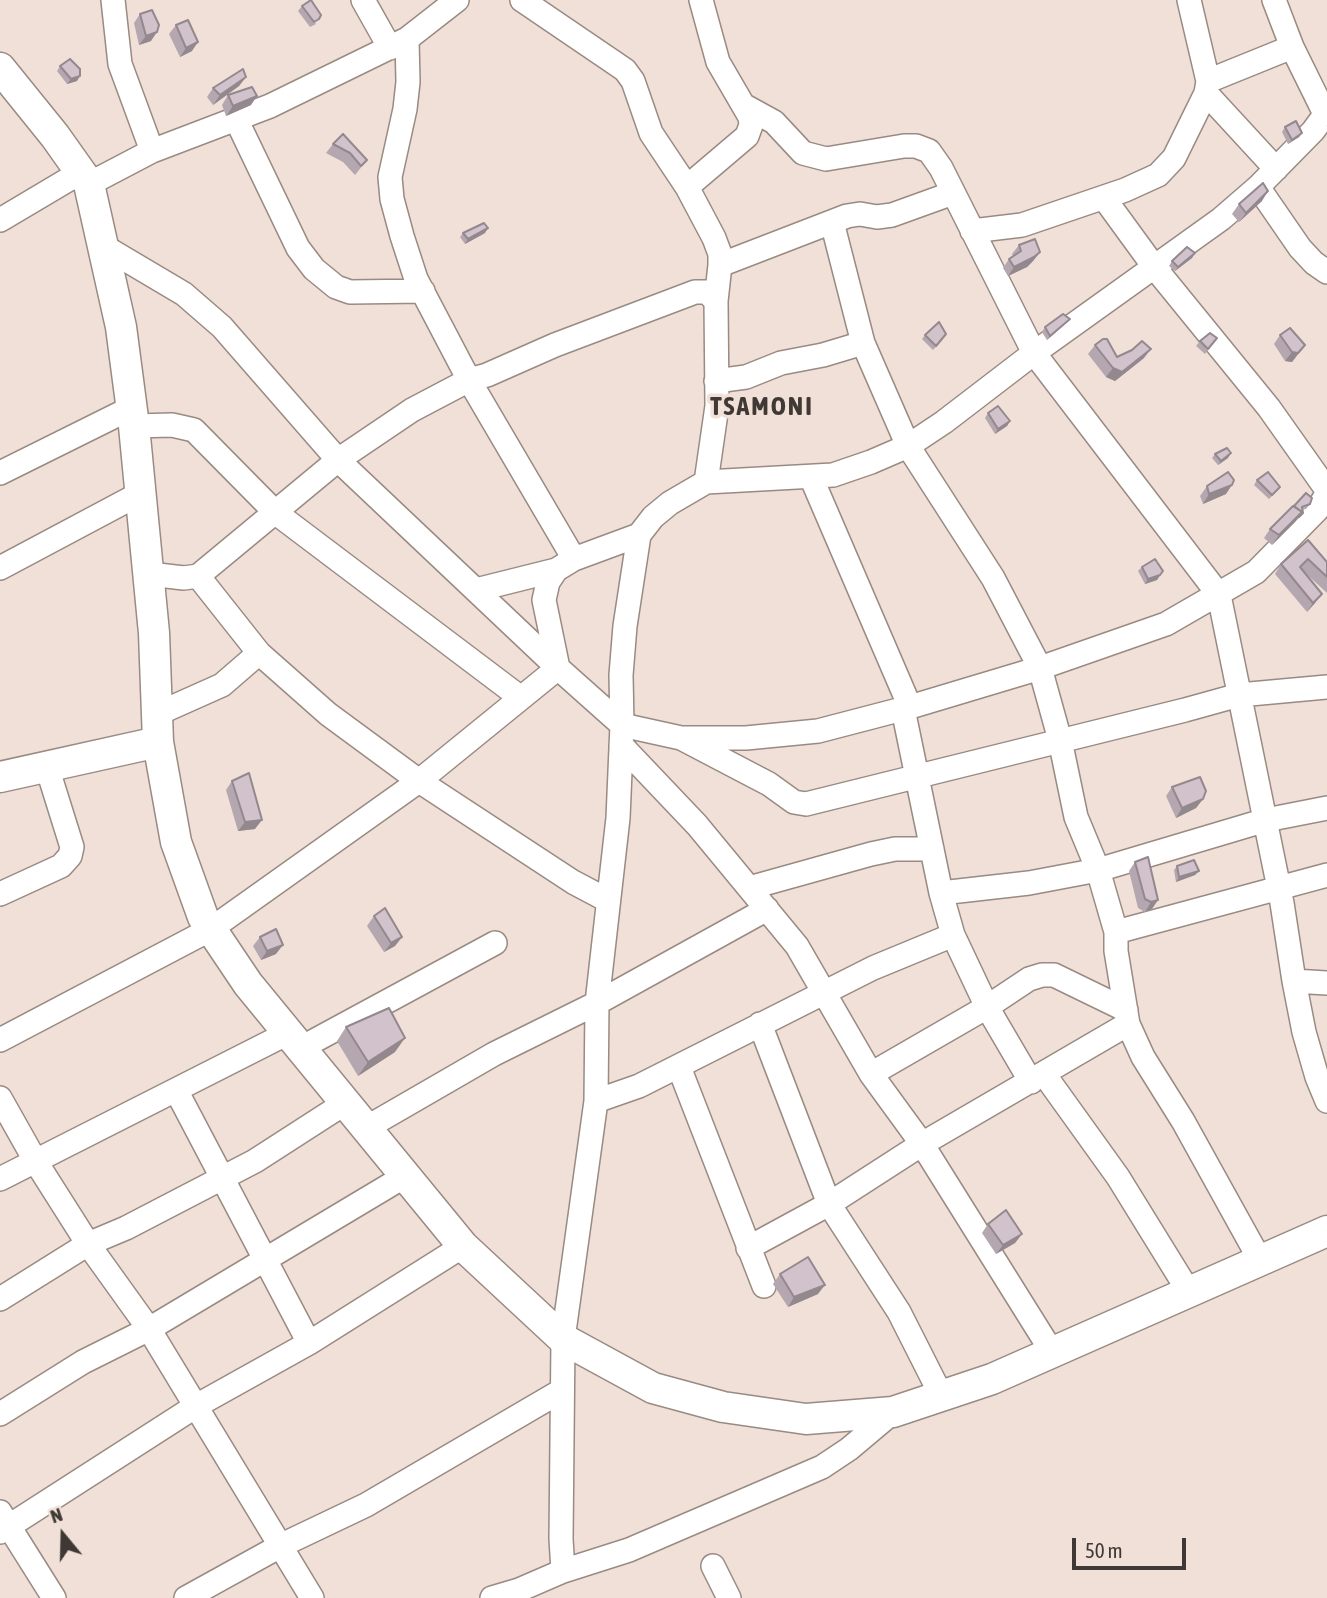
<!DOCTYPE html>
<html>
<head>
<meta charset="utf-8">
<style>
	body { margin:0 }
	#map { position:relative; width:1327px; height:1598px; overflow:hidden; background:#f0e0d7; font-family:"Asap Condensed",sans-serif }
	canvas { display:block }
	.north { position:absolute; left:28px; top:1500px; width:70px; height:70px; -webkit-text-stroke:5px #f0e0d7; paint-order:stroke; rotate:341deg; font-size:19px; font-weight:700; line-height:28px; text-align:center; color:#3f3835 }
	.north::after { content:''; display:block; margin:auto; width:24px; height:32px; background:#3f3835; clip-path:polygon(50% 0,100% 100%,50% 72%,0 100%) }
	.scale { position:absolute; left:1072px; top:1538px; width:114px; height:32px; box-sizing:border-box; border:4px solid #3f3835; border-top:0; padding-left:9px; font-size:21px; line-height:24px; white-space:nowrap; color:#3f3835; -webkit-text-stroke:5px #f0e0d7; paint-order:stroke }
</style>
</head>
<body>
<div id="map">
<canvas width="1327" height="1598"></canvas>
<div class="north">N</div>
<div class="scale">50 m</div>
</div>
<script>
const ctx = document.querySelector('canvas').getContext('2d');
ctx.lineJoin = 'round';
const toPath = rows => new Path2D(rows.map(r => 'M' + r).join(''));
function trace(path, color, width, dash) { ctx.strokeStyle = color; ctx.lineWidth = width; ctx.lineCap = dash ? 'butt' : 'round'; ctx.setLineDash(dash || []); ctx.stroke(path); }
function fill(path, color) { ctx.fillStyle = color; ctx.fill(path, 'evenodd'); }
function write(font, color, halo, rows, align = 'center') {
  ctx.font = font + ' "Asap Condensed",sans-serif'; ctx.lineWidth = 7; ctx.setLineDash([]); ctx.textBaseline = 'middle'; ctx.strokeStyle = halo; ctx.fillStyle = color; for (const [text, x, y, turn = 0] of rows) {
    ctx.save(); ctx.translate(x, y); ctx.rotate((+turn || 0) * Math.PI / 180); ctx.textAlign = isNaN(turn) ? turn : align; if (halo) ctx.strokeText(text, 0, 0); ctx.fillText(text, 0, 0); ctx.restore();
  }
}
const minor = toPath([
	[113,0,120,64,152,151],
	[363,0,390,48],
	[522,0,625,70,633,81,651,133,687,187,714,238,720,254,720,265,716,301],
	[1274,0,1292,47,1325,114],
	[407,39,408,82,405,109,390,177,392,199,402,236,416,279,469,380,574,559],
	[1208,81,1292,47],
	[1206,93,1276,169],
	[743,105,774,122,803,153,826,159,904,146,916,146,929,151,941,168,1034,353,1219,595,1282,903,1294,981,1304,1032,1317,1077,1327,1101],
	[236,119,298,248,314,269,336,287,350,292,423,291],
	[89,184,152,151,270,106,407,39,457,0],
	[687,187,747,136,751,125,750,117,718,62,701,0],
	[1258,187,1300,248,1314,263,1327,272],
	[1104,198,1155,268,1269,408,1327,490],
	[0,220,81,172],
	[832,222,863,343,908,446,993,578,1040,668,1060,740,1076,817,1098,870,1116,932,1116,951,1128,1024,1143,1057,1183,1121,1260,1260],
	[972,231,1022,225,1125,190,1158,175,1174,158,1206,93,1208,81,1189,0],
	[103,246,184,294,222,327,338,460,558,668,622,725,681,738,746,738,818,731,910,707,1040,668,1166,624,1256,572,1317,510,1327,494],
	[720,265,847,216,860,214,877,217,892,215,953,193],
	[716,381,746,377,781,363,823,355,863,343],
	[134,426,172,425,194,430,276,513,521,698],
	[0,473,131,408],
	[811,477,910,707],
	[0,568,141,493],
	[149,574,184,578,198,576,259,653,328,714,419,781,573,882,607,900],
	[198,576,338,460,412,410,469,380,487,375,555,345,695,292,707,292,716,301,717,406,706,482],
	[476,590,556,570,574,559,639,535],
	[903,709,941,893,953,935,987,1007,1031,1082],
	[157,714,222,685,259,653],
	[683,739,769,784,794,802,806,804,1185,710,1239,695,1327,687],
	[621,745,697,825,797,946,871,1074,922,1144,1052,1352],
	[749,888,871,854,895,849,932,849],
	[941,893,1029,883,1098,870,1266,820,1327,808],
	[0,894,61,866,70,856,72,847,47,767],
	[1116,932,1327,875],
	[1294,981,1327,983],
	[760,1024,829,1204,899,1312,941,1395],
	[0,1040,211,929,419,781,558,668,544,600,548,582,556,570],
	[301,1048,495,943],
	[679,1067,764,1286],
	[871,1074,987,1007,1029,979,1042,975,1054,975,1126,1010],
	[1044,1074,1118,1177,1189,1292],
	[176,1090,309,1343],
	[0,1098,36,1162,88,1244,126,1228,255,1161,345,1103],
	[596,1101,639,1086,873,968,953,935],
	[366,1128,494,1054,597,1003,767,909],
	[0,1179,288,1033],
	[748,1248,829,1204,922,1144,1128,1024],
	[0,1299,88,1244,149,1329,312,1598],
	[0,1414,83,1362,149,1329,405,1176],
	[0,1512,54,1598],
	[0,1532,196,1406,309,1343,463,1246],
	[713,1566,729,1598],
	[563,1571,561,1539,563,1339,596,1101,597,1003,618,818,622,725,621,675,625,626,639,535,653,517,670,503,706,482,833,475,871,462,908,446,944,422,1034,353,1221,219,1258,187,1313,131,1327,112],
	[186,1598,282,1545,366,1505,561,1391],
	[492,1598,519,1590,563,1571,629,1550,822,1467,849,1449,893,1412]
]);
const major = toPath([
	[0,68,55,136,89,184,121,327,134,426,154,633,158,742,176,842,203,917,248,984,463,1246,563,1339,653,1388,723,1407,806,1419,893,1412,992,1379,1327,1231],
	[0,777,158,742]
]);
trace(minor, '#998a82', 26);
trace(major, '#998a82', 33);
trace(minor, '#fff', 23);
trace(major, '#fff', 30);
fill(toPath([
	[302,6,316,24,310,27,298,11],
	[140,14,151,41,139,45,134,23],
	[176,25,192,51,180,57,169,34],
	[60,66,77,81,67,84,57,71],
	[246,77,239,86,213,105,207,97,213,88],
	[228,95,251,105,226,116,222,105],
	[1285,127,1302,133,1299,137,1288,144,1282,132],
	[333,144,367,160,355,175,343,162,326,153],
	[1262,201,1239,222,1232,214,1239,204],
	[463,233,485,233,465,244,460,237],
	[1019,245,1040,252,1033,261,1027,267,1008,276,1003,268,1009,259,1013,256,1012,254],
	[1195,253,1192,258,1175,271,1169,266,1172,261],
	[1066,323,1047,340,1042,332,1045,327],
	[925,335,943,339,933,350,922,339],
	[1280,335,1305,345,1292,362,1285,361,1274,344],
	[1217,338,1205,354,1196,346,1200,341],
	[1095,345,1117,357,1144,358,1115,381,1106,377,1088,354],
	[988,413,1010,421,1007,426,995,434,985,418],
	[1215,454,1228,458,1218,465,1212,458],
	[1257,480,1276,492,1269,499,1254,485],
	[1207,486,1226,494,1203,504,1200,496],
	[1310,504,1306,509,1302,510,1303,513,1299,518,1272,545,1264,538,1270,529],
	[1308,540,1327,562,1327,593,1301,569,1315,603,1307,612,1275,574,1281,564],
	[1142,567,1163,571,1157,580,1145,584,1138,571],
	[232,781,255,829,238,831,226,790],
	[1172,787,1203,799,1196,808,1176,818,1166,796],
	[1148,857,1152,909,1145,912,1138,908,1129,871,1135,862],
	[1177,866,1199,871,1195,875,1176,882,1174,870],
	[374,916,402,937,395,946,384,952,367,926],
	[260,937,276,954,261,960,253,946],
	[346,1027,395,1052,358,1076,337,1041],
	[988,1224,1022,1234,1015,1243,996,1254,982,1233],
	[780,1274,818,1294,788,1307,773,1284]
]), '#b5a7af');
fill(toPath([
	[157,32,151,41,139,45,146,36],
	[198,42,192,51,180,57,186,48],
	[80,76,77,81,67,84,71,79],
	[246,77,239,86,213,105,220,95],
	[257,96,251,105,226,116,233,106],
	[1302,133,1299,137,1288,144,1292,140],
	[1268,191,1262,201,1239,222,1246,213],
	[488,228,485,233,465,244,468,239],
	[1040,252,1033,261,1027,267,1008,276,1014,267],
	[1195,253,1192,258,1175,271,1178,267],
	[1070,319,1066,323,1047,340,1050,336],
	[1305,345,1292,362,1285,361,1292,352],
	[1151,349,1144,358,1115,381,1106,377,1113,368],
	[1010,421,1007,426,995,434,998,429],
	[1231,453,1228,458,1218,465,1221,461],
	[1232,485,1226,494,1203,504,1209,494],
	[1302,512,1295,522,1272,545,1279,535],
	[1160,575,1157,580,1145,584,1148,579],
	[1322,594,1315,603,1307,612,1313,603],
	[1203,799,1196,808,1176,818,1182,808],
	[262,820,255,829,238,831,245,822],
	[1199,871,1195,875,1176,882,1179,877],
	[1158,900,1152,909,1145,912,1151,902],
	[402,937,395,946,384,952,391,943],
	[283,945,276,954,261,960,267,951],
	[405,1038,395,1052,358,1076,368,1062],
	[1022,1234,1015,1243,996,1254,1003,1245],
	[825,1285,818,1294,788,1307,794,1297]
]), '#93888e');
const building = toPath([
	[311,0,321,15,319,19,314,22,302,6,311,0],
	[152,10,159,25,157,32,146,36,140,14,152,10],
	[188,20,198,42,186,48,176,25,188,20],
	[70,59,80,69,80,76,71,79,60,66,70,59],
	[243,69,246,77,220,95,213,88,243,69],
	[252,87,257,96,233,106,228,95,252,87],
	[1296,121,1302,133,1292,140,1285,127,1296,121],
	[343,134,367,160,361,166,350,153,333,144,343,134],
	[1263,183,1268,191,1246,213,1239,204,1263,183],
	[484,223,488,228,468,239,463,233,484,223],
	[1035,239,1040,252,1034,257,1014,267,1009,259,1021,251,1019,245,1035,239],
	[1187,247,1195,253,1178,267,1172,261,1187,247],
	[1063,314,1070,319,1050,336,1045,327,1063,314],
	[939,322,946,334,936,346,925,335,939,322],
	[1290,328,1305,345,1298,353,1292,352,1280,335,1290,328],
	[1210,333,1217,338,1208,349,1200,341,1210,333],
	[1103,339,1107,339,1117,357,1132,350,1142,341,1151,349,1122,372,1113,368,1095,345,1103,339],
	[998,406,1010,421,998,429,988,413,998,406],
	[1227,448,1231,453,1221,461,1215,454,1227,448],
	[1228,472,1234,480,1232,485,1209,494,1207,486,1228,472],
	[1268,472,1280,487,1272,495,1257,480,1268,472],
	[1306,493,1312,498,1310,504,1302,507,1303,513,1299,517,1302,512,1294,506,1306,493],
	[1293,506,1302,512,1279,535,1270,529,1293,506],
	[1308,540,1327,562,1327,577,1308,559,1300,567,1322,594,1313,603,1281,564,1308,540],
	[1155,559,1163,571,1160,575,1148,579,1142,567,1155,559],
	[249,773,262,820,245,822,232,781,249,773],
	[1200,777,1206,791,1203,799,1182,808,1172,787,1200,777],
	[1148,857,1158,900,1151,902,1145,899,1135,862,1148,857],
	[1194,860,1199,871,1179,877,1177,866,1194,860],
	[385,908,402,937,391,943,374,916,385,908],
	[276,929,283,945,267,951,260,937,276,929],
	[389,1008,405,1038,368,1062,346,1027,389,1008],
	[1006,1210,1022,1234,1003,1245,988,1224,1006,1210],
	[808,1257,825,1285,794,1297,780,1274,808,1257]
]);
fill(building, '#d2c2cb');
trace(building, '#93888e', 2);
ctx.letterSpacing = '2px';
write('bold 26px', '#3f3835', '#f0e0d7', [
	["TSAMONI",762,407]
]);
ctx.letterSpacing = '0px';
</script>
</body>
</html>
